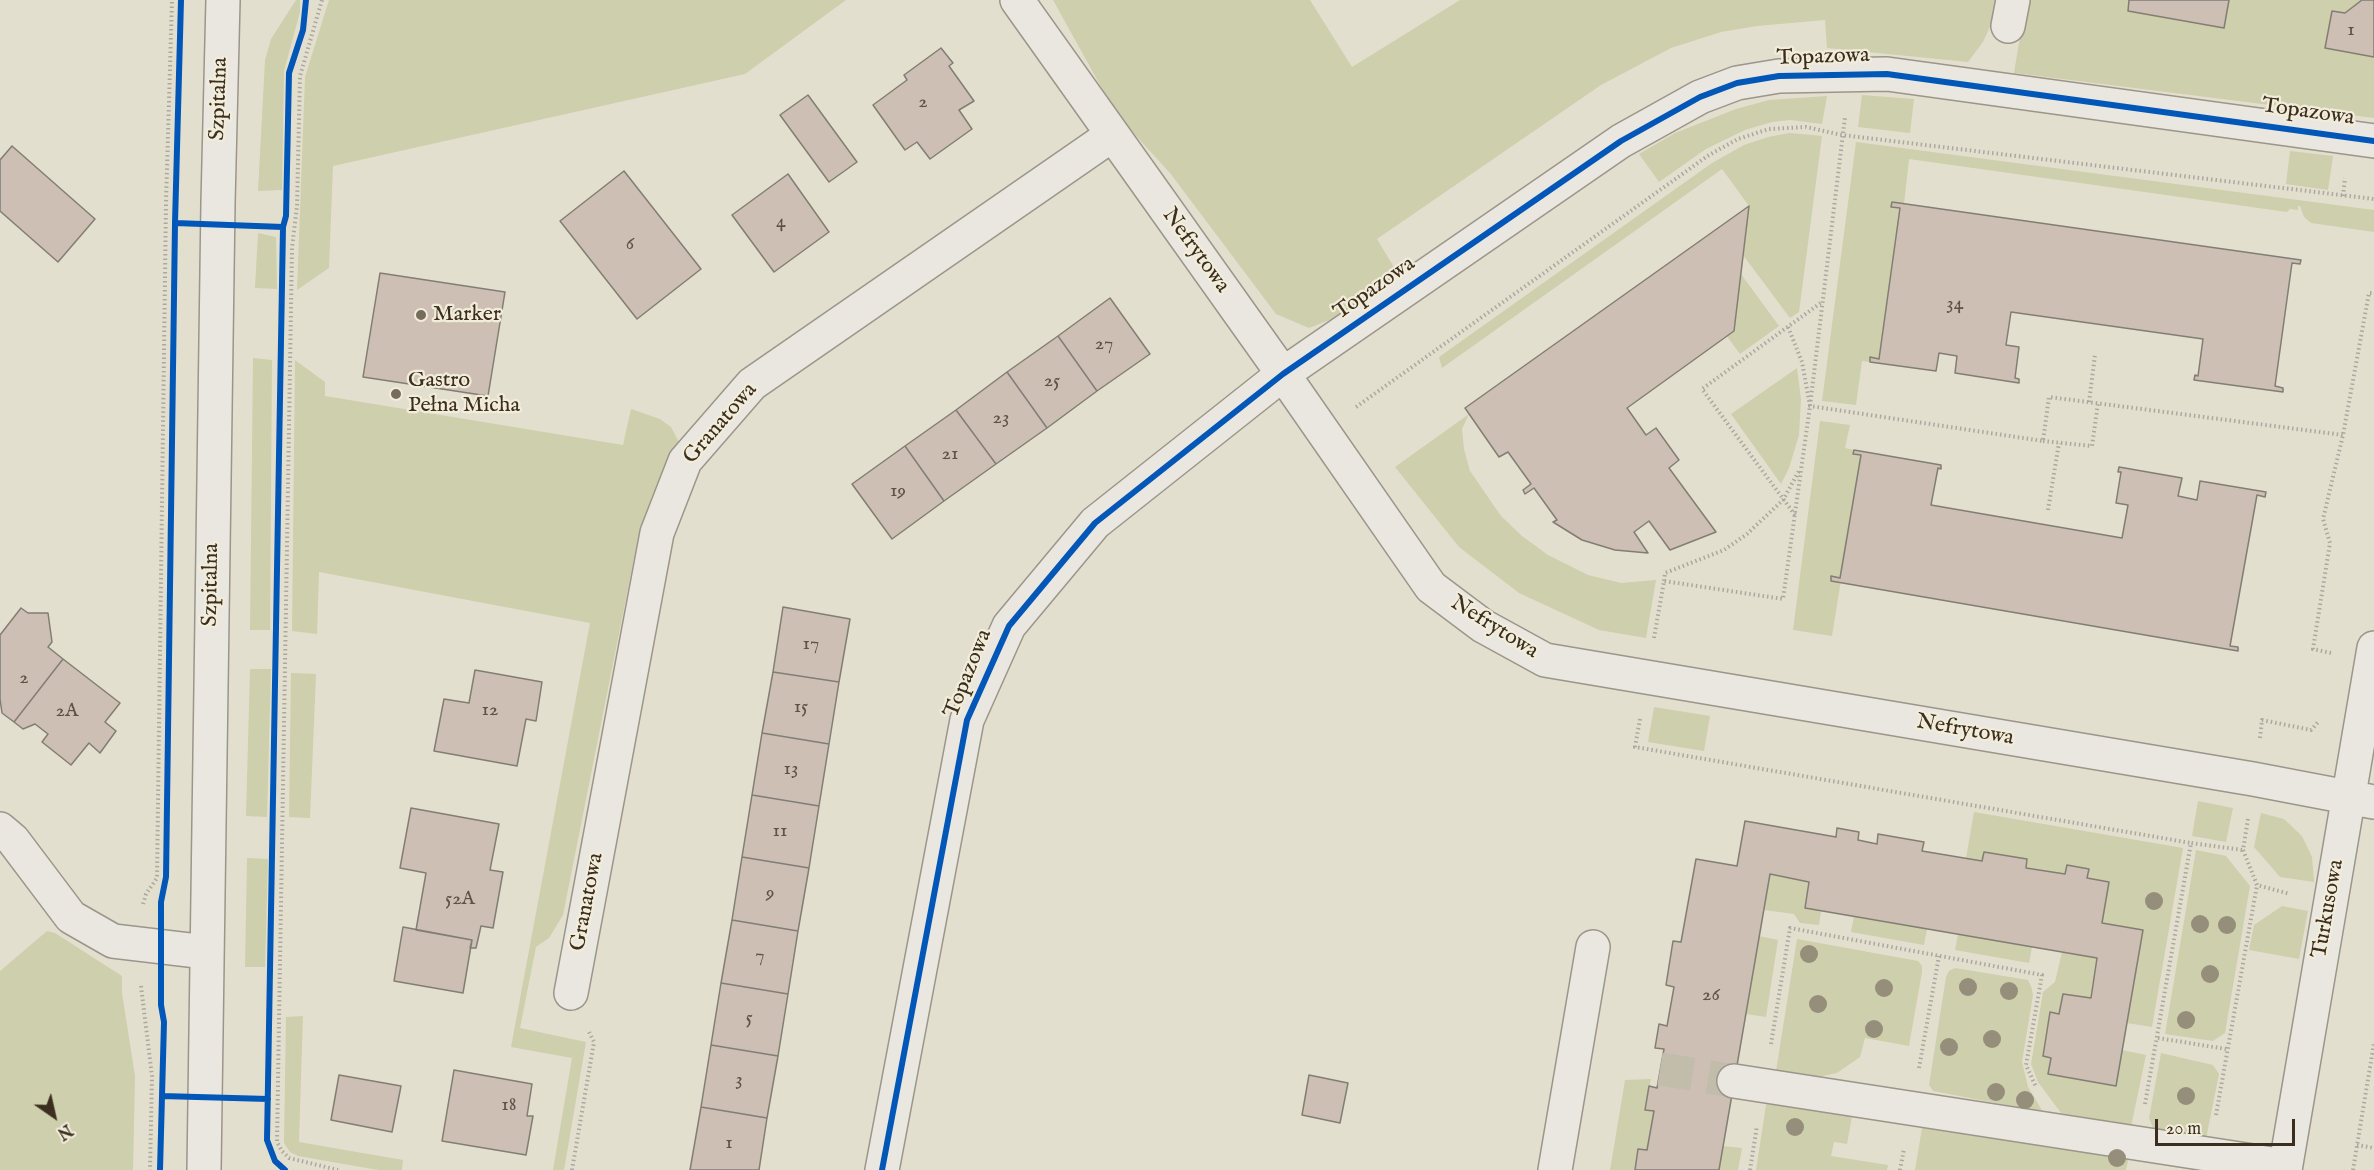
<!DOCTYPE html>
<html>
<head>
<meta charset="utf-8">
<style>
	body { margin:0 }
	#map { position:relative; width:2374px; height:1170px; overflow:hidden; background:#e3dfce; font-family:"IM FELL English",serif }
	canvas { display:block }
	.north { position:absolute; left:24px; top:1086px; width:60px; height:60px; -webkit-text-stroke:4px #f2edda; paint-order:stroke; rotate:146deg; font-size:16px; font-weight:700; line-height:24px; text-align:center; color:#3c2e1f }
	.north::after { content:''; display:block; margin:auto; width:21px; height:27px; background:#3c2e1f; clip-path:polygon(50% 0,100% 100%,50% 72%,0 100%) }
	.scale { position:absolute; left:2155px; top:1119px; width:140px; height:27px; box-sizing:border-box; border:3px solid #3c2e1f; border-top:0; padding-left:8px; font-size:18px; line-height:21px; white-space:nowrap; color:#3c2e1f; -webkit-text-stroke:4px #f2edda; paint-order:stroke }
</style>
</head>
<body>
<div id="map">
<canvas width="2374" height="1170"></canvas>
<div class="north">N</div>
<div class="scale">20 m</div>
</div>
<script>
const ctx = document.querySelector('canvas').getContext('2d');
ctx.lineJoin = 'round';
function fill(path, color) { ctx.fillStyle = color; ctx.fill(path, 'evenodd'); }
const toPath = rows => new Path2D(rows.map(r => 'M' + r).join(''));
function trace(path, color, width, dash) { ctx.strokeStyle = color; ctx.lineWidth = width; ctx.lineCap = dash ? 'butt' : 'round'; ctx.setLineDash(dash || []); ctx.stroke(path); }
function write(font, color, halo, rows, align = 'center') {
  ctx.font = font + ' "IM FELL English",serif'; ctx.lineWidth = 4.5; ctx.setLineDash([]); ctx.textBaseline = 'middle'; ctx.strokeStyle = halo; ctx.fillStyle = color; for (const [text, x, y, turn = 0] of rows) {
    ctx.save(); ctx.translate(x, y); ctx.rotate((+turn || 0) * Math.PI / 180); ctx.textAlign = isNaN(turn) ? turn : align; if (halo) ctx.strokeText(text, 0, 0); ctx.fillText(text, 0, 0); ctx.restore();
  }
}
fill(toPath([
	[296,0,300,0,300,12,284,71,282,190,258,191,265,60,271,39],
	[329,0,846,0,745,74,333,166,329,268,297,290,305,77],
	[1053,0,1310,0,1352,67,1460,0,1996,0,1993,20,1983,42,1968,62,1827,48,1825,20,1757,26,1721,32,1671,48,1601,85,1377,239,1398,274,1337,317,1309,328,1276,314,1170,173,1116,114],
	[2026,0,2374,0,2374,118,2014,73],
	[1862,95,1914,99,1910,133,1858,127],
	[1827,96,1822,124,1790,120,1772,122,1745,130,1706,149,1659,182,1639,154,1675,133,1736,109,1769,100],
	[1790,133,1822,136,1799,312,1790,318,1743,255,1749,206,1722,169,1442,368,1439,357,1712,163,1744,145,1768,137],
	[1856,142,2374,210,2374,232,2311,223,2304,217,2300,206,2298,206,2298,210,2290,209,2287,212,1909,159,1904,204,1892,203,1891,206,1900,208,1879,359,1871,358,1870,362,1862,361,1856,405,1822,401],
	[2290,151,2333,156,2328,190,2286,184],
	[258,233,276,237,277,289,255,288],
	[1741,274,1779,326,1740,354,1726,335],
	[253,358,272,360,270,630,250,630],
	[295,360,325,382,325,396,623,445,631,409,660,419,671,427,680,444,652,496,639,533,563,915,549,938,536,947,520,1028,586,1042,564,1170,553,1170,572,1058,511,1047,590,623,319,572,317,634,292,631],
	[1797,368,1801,399,1799,435,1789,468,1781,484,1731,414],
	[1469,414,1462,429,1464,449,1470,471,1501,516,1522,536,1548,555,1588,575,1621,583,1656,580,1646,638,1599,630,1519,593,1459,547,1395,467],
	[1820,421,1850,425,1845,448,1854,450,1853,454,1861,455,1832,636,1793,630],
	[250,669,271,669,267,817,246,816],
	[291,673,316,674,310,818,289,817],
	[1654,707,1710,716,1704,751,1648,742],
	[2198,801,2233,808,2226,842,2192,836],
	[1974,812,2183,848,2152,1027,2127,1023,2143,930,2102,923,2109,882,2087,878,2089,869,2067,865,2065,874,2026,868,2027,859,1984,852,1982,861,1966,858],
	[2261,813,2284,819,2302,836,2312,857,2314,882,2280,877,2254,847],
	[2196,850,2226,856,2250,886,2225,1033,2213,1041,2165,1034],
	[247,858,268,859,265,967,245,967],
	[1770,874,1809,882,1805,908,1821,911,1819,925,1800,923,1794,914,1764,910],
	[2282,906,2308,911,2299,959,2249,950,2254,925],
	[1854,916,1927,929,1924,945,1851,932],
	[47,931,55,933,122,976,122,993,135,1076,133,1170,0,1170,0,971],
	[1958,934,2032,947,2029,963,1955,950],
	[1759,936,1778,940,1766,1017,1746,1014],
	[1797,939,1918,961,1922,966,1922,972,1909,1046,1865,1038,1860,1057,1837,1073,1813,1078,1776,1071],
	[2062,952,2097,958,2091,998,2063,994,2059,1014,2050,1013,2043,1056,2051,1058,2048,1074,2116,1086,2122,1050,2146,1055,2131,1127,2061,1113,2038,1082,2031,1064,2043,992,2055,982],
	[1955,968,2028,980,2031,986,2033,995,2022,1062,2028,1087,2043,1112,1933,1091,1929,1085,1946,977,1949,971],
	[303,1016,299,1142,403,1160,402,1170,378,1170,298,1156,290,1152,284,1143,286,1017],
	[2161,1053,2213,1065,2219,1074,2206,1139,2154,1130,2149,1118],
	[1651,1079,1645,1109,1654,1111,1647,1150,1638,1149,1635,1170,1610,1170,1625,1080],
	[1769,1102,1853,1111,1847,1144,1834,1142,1831,1156,1888,1165,1887,1170,1756,1170,1766,1105],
	[1924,1116,2130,1152,2126,1170,1915,1170],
	[1723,1146,1742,1148,1738,1170,1719,1170]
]), '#cecfac');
const building = toPath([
	[2129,0,2229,0,2224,28,2128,11,2129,0],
	[2362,0,2374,0,2374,57,2325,48,2332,11,2345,13,2362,0],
	[941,48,953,63,949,66,974,101,959,110,972,129,930,159,917,142,905,150,873,105,907,80,904,75,941,48],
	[808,95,857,162,829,182,780,115,808,95],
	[12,146,95,219,58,262,0,211,0,160,12,146],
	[624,171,701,269,637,319,560,221,624,171],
	[788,174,829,232,774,272,732,215,788,174],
	[1892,202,2301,260,2300,264,2292,263,2275,386,2283,388,2283,392,2194,380,2195,375,2198,376,2203,339,2011,312,2006,345,2019,347,2015,378,2019,379,2019,383,1955,373,1957,356,1939,353,1936,371,1870,362,1870,357,1879,359,1900,208,1891,207,1892,202],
	[1749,206,1734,331,1627,408,1646,435,1656,428,1679,460,1669,468,1716,532,1670,550,1649,521,1634,532,1648,553,1615,550,1582,540,1553,522,1557,520,1534,488,1525,494,1523,490,1531,484,1508,452,1499,457,1465,408,1749,206],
	[380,273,505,292,488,396,363,377,380,273],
	[1110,298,1150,354,1097,391,1058,336,1110,298],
	[1058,336,1097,391,1047,428,1007,372,1058,336],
	[1007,372,1047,428,996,464,956,410,1007,372],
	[956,410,996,464,944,501,905,446,956,410],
	[905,446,944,501,892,539,852,484,905,446],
	[1854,450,1941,465,1941,469,1938,468,1931,505,2122,538,2128,505,2116,503,2121,472,2118,472,2119,467,2182,478,2178,496,2197,500,2200,481,2266,492,2265,497,2257,495,2230,646,2238,647,2238,651,1831,581,1831,576,1840,578,1861,455,1853,454,1854,450],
	[783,607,850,619,839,682,773,672,783,607],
	[21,608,28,613,48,613,52,642,48,647,63,659,14,722,2,713,0,699,0,635,21,608],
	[63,659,120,703,105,722,116,731,100,753,89,743,71,765,42,742,48,734,35,724,23,729,14,722,63,659],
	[475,670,542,682,536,721,526,719,517,766,434,751,444,699,469,703,475,670],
	[773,672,839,682,829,744,762,733,773,672],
	[762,733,829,744,819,806,752,795,762,733],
	[752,795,819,806,809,868,742,857,752,795],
	[411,808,499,824,490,870,503,872,493,928,481,926,476,948,470,948,472,940,416,930,426,873,400,868,411,808],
	[1745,821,1836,837,1837,828,1859,832,1858,840,1877,844,1878,834,1924,842,1922,851,1982,861,1984,852,2027,859,2026,868,2065,874,2067,865,2089,869,2087,878,2109,882,2102,923,2143,930,2116,1086,2048,1074,2051,1058,2043,1056,2050,1012,2059,1014,2063,994,2091,998,2097,958,1805,908,1809,882,1770,874,1719,1170,1635,1170,1638,1149,1647,1150,1654,1111,1645,1110,1649,1086,1657,1088,1664,1049,1655,1048,1659,1024,1667,1026,1674,987,1666,985,1673,941,1681,942,1696,859,1737,866,1745,821],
	[742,857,809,868,798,931,732,920,742,857],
	[732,920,798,931,788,994,721,983,732,920],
	[403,927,472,940,463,993,394,981,403,927],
	[721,983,788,994,778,1056,711,1045,721,983],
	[711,1045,778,1056,767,1118,701,1107,711,1045],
	[454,1070,532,1084,527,1116,533,1116,526,1155,442,1141,454,1070],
	[339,1075,401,1086,392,1132,331,1120,339,1075],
	[1309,1075,1348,1083,1340,1123,1302,1115,1309,1075],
	[701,1107,767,1118,759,1170,690,1170,701,1107]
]);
fill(building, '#cdbfb4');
trace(building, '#827e73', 1.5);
trace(toPath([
	[1660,1069,1734,1081]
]), '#c2bcab', 33, [33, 16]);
const minor = toPath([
	[1017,0,1283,374,1431,587,1483,626,1545,660,2253,779,2374,802],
	[2008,26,2013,0],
	[0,829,13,840,71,917,113,941,206,952],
	[571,993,657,533,685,461,752,384,1112,135],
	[1734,1081,2285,1166],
	[204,1170,218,203,223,0],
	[882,1170,967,720,1009,626,1095,523,1283,374,1621,141,1700,97,1737,83,1779,76,1887,74,2374,141],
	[1555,1170,1593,947],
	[2285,1170,2374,648]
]);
trace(minor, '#9a968a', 36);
trace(toPath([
	[322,0,300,76,297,206,292,248,277,1142,282,1151,289,1158,338,1170],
	[2343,196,2345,178],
	[1788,327,1802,362,1810,406,2043,441,2049,397,2343,435],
	[2089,402,2095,355],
	[1356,407,1709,155,1738,139,1769,129,1806,127,1842,135,2374,199],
	[2043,441,2092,446,2098,403],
	[2048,510,2059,443],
	[1795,515,1702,389,1822,302],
	[1664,581,1665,573,1724,550,1747,534,1783,500,1799,471],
	[1654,638,1664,581,1783,599,1810,406,1845,117],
	[2331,653,2313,649,2330,543,2323,519,2343,435,2369,293,2374,293],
	[1640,719,1635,747,2191,843],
	[2260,738,2262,720,2311,730,2319,721],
	[2248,819,2243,850,2257,885,2290,894],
	[143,904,146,894,157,878,166,202,172,0],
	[141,986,152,1076,150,1170],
	[2158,1038,2226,1049],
	[1771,1044,1790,928,2042,975,2026,1065,2036,1087],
	[1919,1068,1939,956],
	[2145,1104,2191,843,2243,850],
	[2216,1115,2257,885],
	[2357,1145,2374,1148],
	[572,1170,594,1042,588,1030],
	[1750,1170,1757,1126],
	[1900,1170,1904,1149],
	[2353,1170,2374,1043]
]), '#aba89f', 4, [1.5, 3]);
trace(minor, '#e9e7df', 33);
trace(toPath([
	[175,223,283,227],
	[162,1096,268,1099],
	[160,1170,164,1022,161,1005,161,902,166,877,175,223,181,0],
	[285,1170,275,1161,267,1140,283,227,286,216,289,73,303,30,306,0],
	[882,1170,967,720,1009,626,1095,523,1283,374,1621,141,1700,97,1737,83,1779,76,1887,74,2374,141]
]), '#0057b8', 6);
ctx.fillStyle = '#958e7a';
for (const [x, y] of [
	[2154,901],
	[2200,924],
	[2227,925],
	[1809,954],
	[2210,974],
	[1968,987],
	[1884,988],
	[2009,991],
	[1818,1004],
	[2186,1020],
	[1874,1029],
	[1992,1039],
	[1949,1047],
	[1996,1092],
	[2186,1096],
	[2025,1100],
	[1795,1127],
	[2117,1158]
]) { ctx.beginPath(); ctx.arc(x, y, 9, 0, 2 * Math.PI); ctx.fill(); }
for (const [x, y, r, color] of [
	[421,315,6,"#766c5c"],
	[396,394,6,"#766c5c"]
]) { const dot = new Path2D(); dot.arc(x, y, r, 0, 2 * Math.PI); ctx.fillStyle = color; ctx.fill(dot); trace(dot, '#f2edda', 2); }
write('20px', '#605244', null, [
	["1",2351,31],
	["2",923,103],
	["4",781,223],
	["6",630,245],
	["34",1955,305],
	["27",1104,345],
	["25",1052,382],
	["23",1001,419],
	["21",950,455],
	["19",898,492],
	["17",811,645],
	["2",24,679],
	["15",801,708],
	["12",490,711],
	["2A",67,712],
	["13",791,770],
	["11",780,832],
	["9",770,894],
	["52A",460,900],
	["7",760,957],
	["26",1711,996],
	["5",749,1019],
	["3",739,1081],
	["18",509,1106],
	["1",729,1144]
]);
write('22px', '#3c2e1f', '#f2edda', [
	["Topazowa",1823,58,-2],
	["Szpitalna",220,99,-88],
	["Topazowa",2308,113,8],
	["Nefrytowa",1195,251,54],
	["Topazowa",1375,289,-35],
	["Granatowa",721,424,-49],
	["Szpitalna",212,585,-89],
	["Nefrytowa",1494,628,32],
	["Topazowa",969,674,-68],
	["Nefrytowa",1965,731,10],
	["Granatowa",588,902,-79],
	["Turkusowa",2329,909,-80]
]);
write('22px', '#3c2e1f', '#f2edda', [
	["Marker",433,315],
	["Gastro",408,381],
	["Pełna Micha",408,406]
], 'left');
</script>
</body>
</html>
